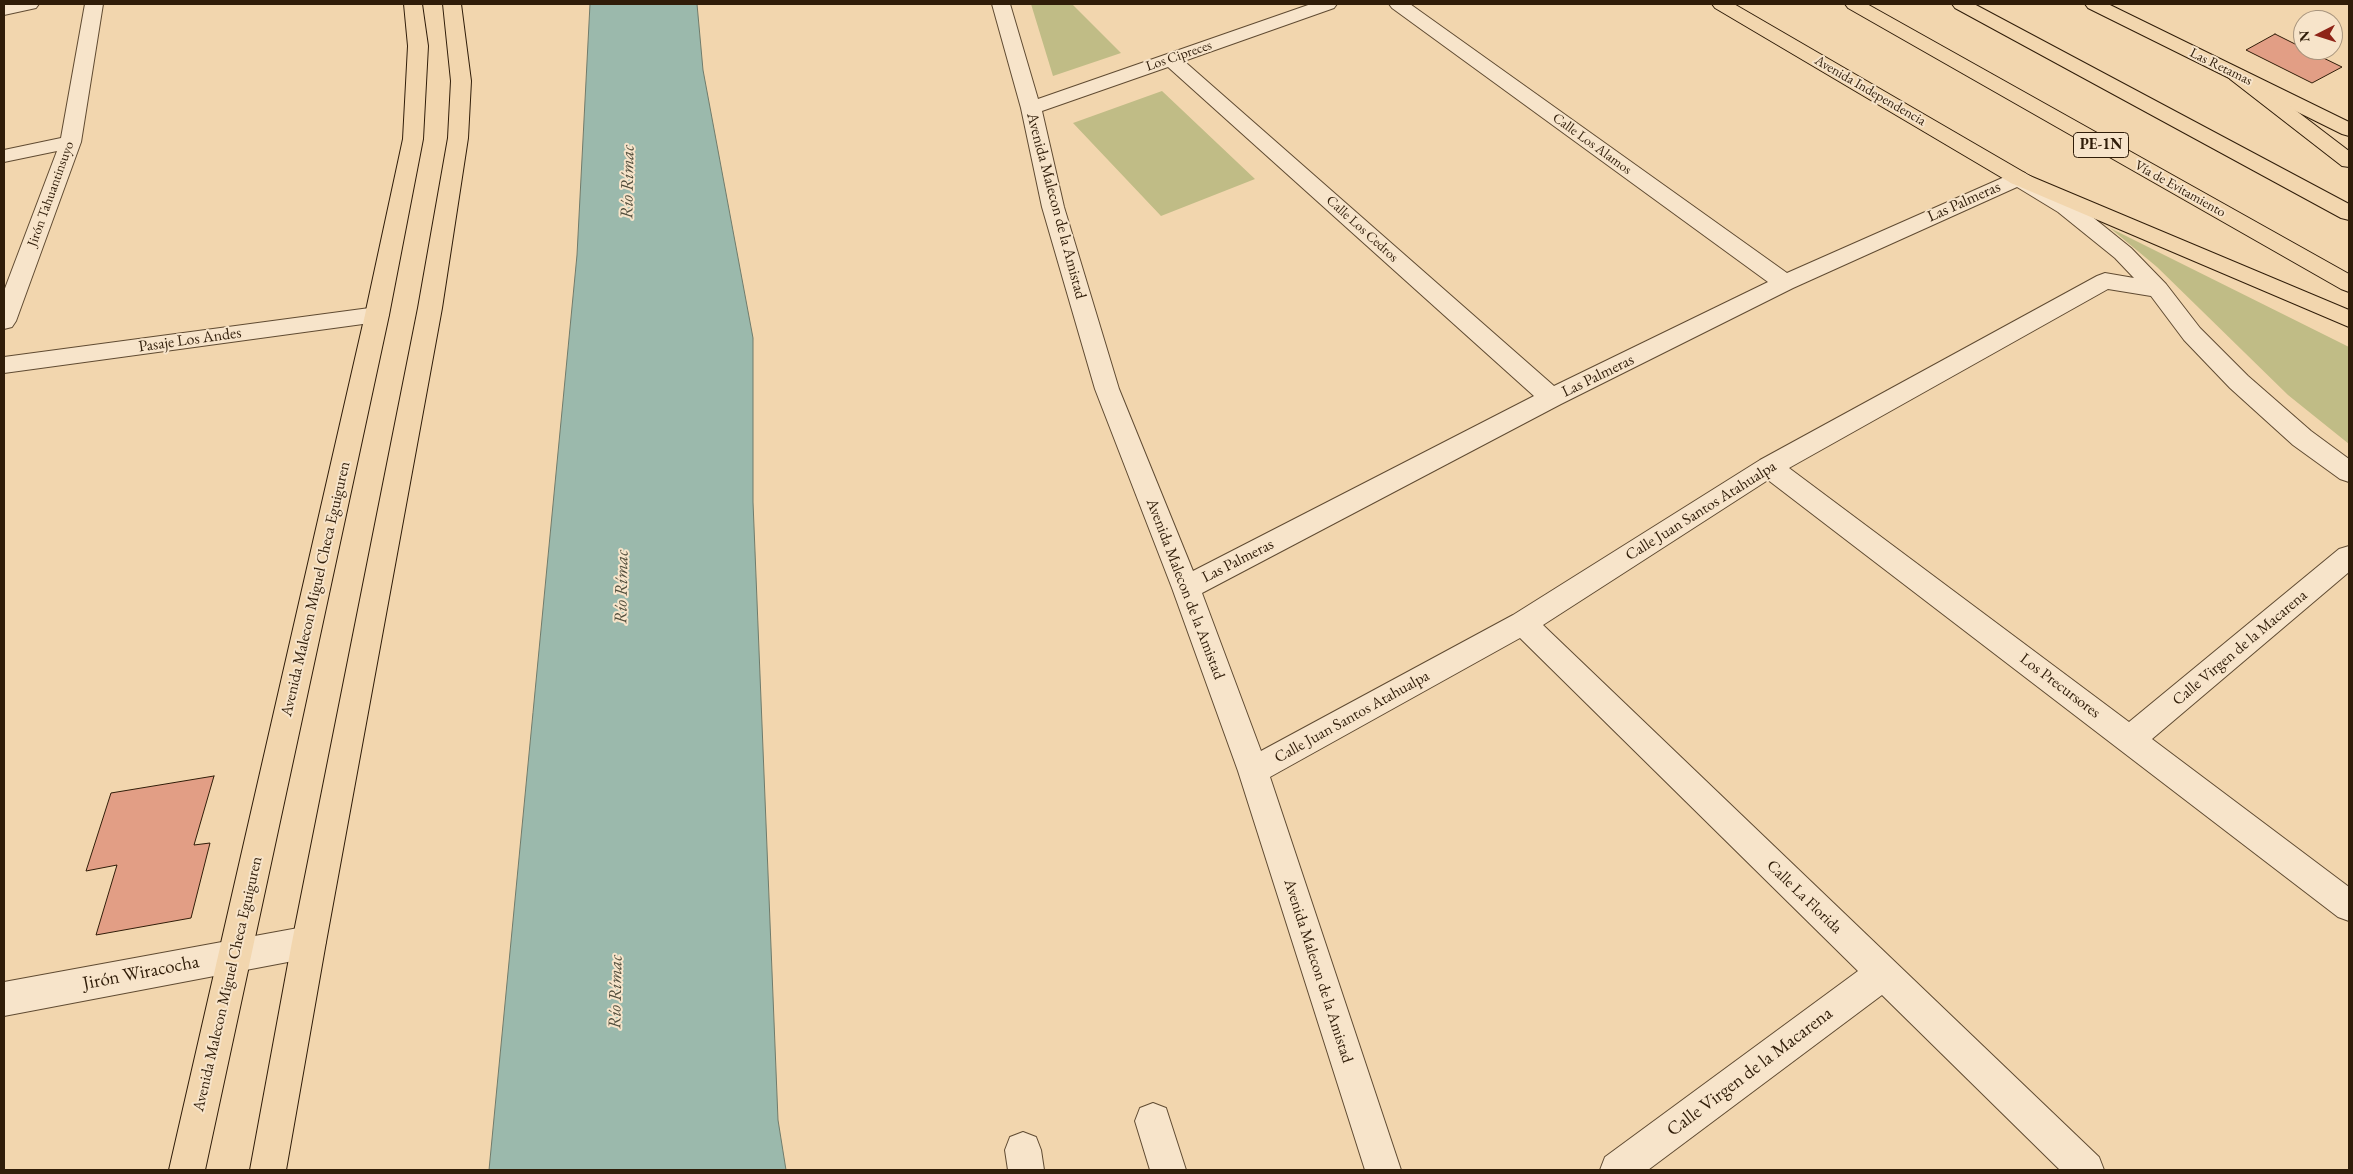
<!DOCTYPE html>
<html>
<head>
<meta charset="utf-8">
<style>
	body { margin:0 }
	#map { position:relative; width:2353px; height:1174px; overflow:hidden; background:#f2d6ae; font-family:"EB Garamond",serif }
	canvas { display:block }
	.frame { position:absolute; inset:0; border:5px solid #301d09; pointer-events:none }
	.north { position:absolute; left:2293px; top:10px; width:50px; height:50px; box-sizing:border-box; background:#f7e4ca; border:1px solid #a7947d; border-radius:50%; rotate:265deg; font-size:14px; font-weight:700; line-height:20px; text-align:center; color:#301d09 }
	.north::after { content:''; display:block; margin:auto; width:18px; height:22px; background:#8f2418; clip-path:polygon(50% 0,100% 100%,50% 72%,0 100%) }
</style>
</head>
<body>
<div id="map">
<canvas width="2353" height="1174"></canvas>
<div class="frame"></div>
<div class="north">N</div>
</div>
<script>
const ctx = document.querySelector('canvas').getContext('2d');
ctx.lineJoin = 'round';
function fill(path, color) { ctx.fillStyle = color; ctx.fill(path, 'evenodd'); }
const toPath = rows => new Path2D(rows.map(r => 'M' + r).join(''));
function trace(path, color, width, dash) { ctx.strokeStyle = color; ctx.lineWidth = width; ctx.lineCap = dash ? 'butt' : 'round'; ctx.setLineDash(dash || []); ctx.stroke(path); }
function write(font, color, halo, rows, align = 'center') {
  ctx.font = font + ' "EB Garamond",serif'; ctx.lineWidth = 4; ctx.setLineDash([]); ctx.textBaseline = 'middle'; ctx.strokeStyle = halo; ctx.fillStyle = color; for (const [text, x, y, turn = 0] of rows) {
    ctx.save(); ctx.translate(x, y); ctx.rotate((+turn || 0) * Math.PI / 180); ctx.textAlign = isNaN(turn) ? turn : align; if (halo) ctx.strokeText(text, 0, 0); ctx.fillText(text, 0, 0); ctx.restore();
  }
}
fill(toPath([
	[1031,4,1072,4,1121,53,1053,76],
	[1162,91,1255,179,1161,216,1073,123],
	[2110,228,2349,347,2349,444,2288,395,2157,267]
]), '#c0bc86');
const water = toPath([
	[590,4,697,4,703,70,753,338,753,502,778,1120,786,1170,489,1170,577,255,590,4]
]);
fill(water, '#9bb9ac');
trace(water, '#707b6b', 1);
const building = toPath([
	[2275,34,2303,48,2303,50,2307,50,2342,67,2312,83,2246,50,2275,34],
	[214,776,194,845,210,843,191,918,96,935,117,865,86,871,111,793,214,776]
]);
fill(building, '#e29e85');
trace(building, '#301d09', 1);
const minor = toPath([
	[4,4,39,4,36,8,4,15,4,4],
	[85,4,103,4,81,142,16,321,12,327,4,329,4,291,57,151,4,162,4,150,61,138,85,4],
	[992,4,1010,4,1038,99,1311,4,1337,4,1334,8,1184,61,1554,386,1768,282,1392,8,1389,4,1410,4,1787,273,2018,171,2025,173,2074,202,2131,248,2166,284,2200,328,2248,376,2311,431,2349,459,2349,482,2340,479,2293,445,2230,388,2184,340,2151,296,2108,289,1789,468,2129,722,2339,549,2349,546,2349,572,2152,739,2349,887,2349,921,2338,917,1768,480,1543,625,2099,1157,2104,1170,2060,1170,1882,995,1648,1170,1600,1170,1605,1157,1858,971,1520,638,1270,777,1401,1170,1365,1170,1238,771,1172,588,1095,389,1042,207,1021,108,992,4],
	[1168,67,1534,396,1193,571,1119,389,1064,207,1042,111,1168,67],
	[2017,187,2058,212,2115,258,2134,278,2105,273,2097,276,1760,460,1513,615,1261,751,1202,593,1561,404,1793,288,2017,187],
	[377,307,385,309,389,315,385,321,4,373,4,357,377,307],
	[309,926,321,931,326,942,321,953,309,958,4,1016,4,982,309,926],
	[1153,1103,1166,1108,1186,1170,1150,1170,1135,1121,1140,1108,1153,1103],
	[1023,1132,1036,1137,1041,1150,1044,1170,1008,1170,1005,1150,1010,1137,1023,1132]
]);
const major = toPath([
	[404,4,422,4,428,46,423,139,389,315,205,1170,169,1170,365,315,403,139,408,46,404,4],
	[443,4,461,4,471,81,468,138,442,308,326,942,286,1170,250,1170,292,942,418,308,448,138,451,81,443,4],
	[1712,4,1734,4,2025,173,2029,178,2025,183,2018,185,2011,183,1715,8,1712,4],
	[2085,4,2108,4,2349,122,2349,136,2342,134,2088,8,2085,4]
]);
const highway = toPath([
	[1845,4,1867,4,2349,274,2349,292,2341,289,1848,8,1845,4],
	[1952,4,1974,4,2349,204,2349,220,2341,218,1955,8,1952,4],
	[2237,69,2244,71,2349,151,2349,167,2342,166,2230,79,2227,75,2230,71,2237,69],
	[2018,171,2349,310,2349,327,2011,183,2007,178,2011,173,2018,171]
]);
trace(minor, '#604b32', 2);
trace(major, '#301d09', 2);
trace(highway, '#301d09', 2);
fill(minor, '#f7e4ca');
fill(major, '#f2d6ae');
fill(highway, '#f2d6ae');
write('14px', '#301d09', '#f7e4ca', [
	["Los Cipreces",1179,56,-19],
	["Las Retamas",2221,67,26],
	["Avenida Independencia",1870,91,30],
	["Calle Los Alamos",1592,144,36],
	["Vía de Evitamiento",2180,189,29],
	["Jirón Tahuantinsuyo",51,194,-70],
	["Calle Los Cedros",1362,229,42]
]);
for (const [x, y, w] of [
	[2101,145,55]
]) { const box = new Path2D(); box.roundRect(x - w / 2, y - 12.5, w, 25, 4); ctx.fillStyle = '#f7e4ca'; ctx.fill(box); trace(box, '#301d09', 1); }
write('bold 15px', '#301d09', null, [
	["PE-1N",2101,145]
]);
write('16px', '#301d09', '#f7e4ca', [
	["Las Palmeras",1964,202,-24],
	["Avenida Malecon de la Amistad",1056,206,75],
	["Pasaje Los Andes",190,340,-8],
	["Las Palmeras",1598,376,-26],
	["Calle Juan Santos Atahualpa",1701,511,-32],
	["Las Palmeras",1238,561,-27],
	["Avenida Malecon Miguel Checa Eguiguren",316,589,-77],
	["Avenida Malecon de la Amistad",1185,589,69],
	["Calle Virgen de la Macarena",2240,648,-40],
	["Los Precursores",2060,686,37],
	["Calle Juan Santos Atahualpa",1352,717,-29],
	["Calle La Florida",1804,897,44],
	["Avenida Malecon de la Amistad",1318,971,72],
	["Avenida Malecon Miguel Checa Eguiguren",228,984,-77]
]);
write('italic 18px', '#504c3a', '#f7e4ca', [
	["Río Rímac",628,182,-89],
	["Río Rímac",622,587,-89],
	["Río Rímac",616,992,-89]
]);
write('19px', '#301d09', '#f7e4ca', [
	["Jirón Wiracocha",141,973,-11],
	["Calle Virgen de la Macarena",1750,1072,-37]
]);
</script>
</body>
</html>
